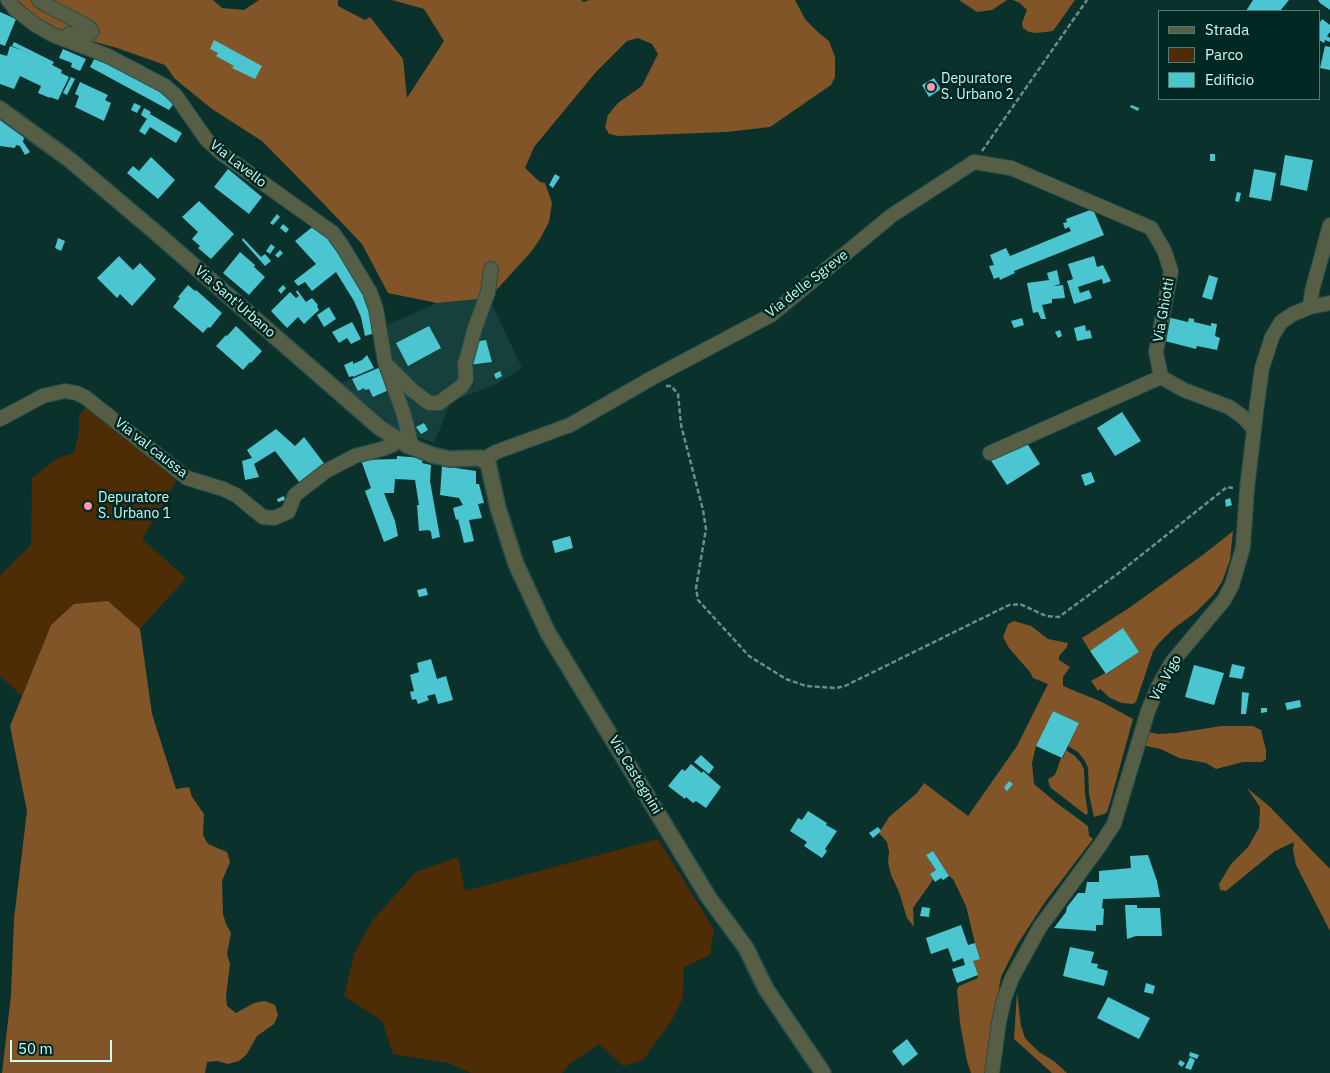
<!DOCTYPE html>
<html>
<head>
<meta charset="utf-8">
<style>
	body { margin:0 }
	#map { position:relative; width:1330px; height:1073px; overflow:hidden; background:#0b312d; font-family:"IBM Plex Sans",sans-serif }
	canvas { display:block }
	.legend { position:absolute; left:1158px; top:10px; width:162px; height:90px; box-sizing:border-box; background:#012723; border:1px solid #517d77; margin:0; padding:6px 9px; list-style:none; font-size:15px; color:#cafef5 }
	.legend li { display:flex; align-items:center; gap:10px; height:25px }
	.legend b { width:25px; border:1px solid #517d77 }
	.scale { position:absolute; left:10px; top:1040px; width:102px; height:22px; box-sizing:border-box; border:2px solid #cafef5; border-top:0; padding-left:6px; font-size:15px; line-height:18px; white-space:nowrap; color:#cafef5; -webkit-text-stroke:4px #012723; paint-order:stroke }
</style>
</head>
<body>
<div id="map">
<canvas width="1330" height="1073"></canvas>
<ul class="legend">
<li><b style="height:6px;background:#565e46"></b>Strada</li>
<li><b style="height:14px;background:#4d2c06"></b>Parco</li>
<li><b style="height:14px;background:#4bc6d0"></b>Edificio</li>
</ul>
<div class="scale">50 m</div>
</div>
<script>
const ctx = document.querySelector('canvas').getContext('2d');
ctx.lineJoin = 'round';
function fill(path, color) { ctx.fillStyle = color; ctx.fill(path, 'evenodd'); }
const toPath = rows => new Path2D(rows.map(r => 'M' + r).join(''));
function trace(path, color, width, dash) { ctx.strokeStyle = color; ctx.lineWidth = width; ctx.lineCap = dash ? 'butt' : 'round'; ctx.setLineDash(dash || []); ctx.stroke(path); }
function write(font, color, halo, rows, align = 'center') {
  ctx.font = font + ' "IBM Plex Sans",sans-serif'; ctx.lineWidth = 5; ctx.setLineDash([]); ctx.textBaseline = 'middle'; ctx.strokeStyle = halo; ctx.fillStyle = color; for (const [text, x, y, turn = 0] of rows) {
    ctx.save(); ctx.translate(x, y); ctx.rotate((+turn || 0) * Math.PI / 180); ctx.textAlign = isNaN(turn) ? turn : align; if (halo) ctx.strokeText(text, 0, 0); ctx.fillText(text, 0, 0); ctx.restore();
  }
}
fill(toPath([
	[489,298,522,368,496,384,451,402,434,443,398,430,340,384,390,361,387,325,437,303]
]), '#15403b');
fill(toPath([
	[94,399,182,471,142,539,186,578,140,629,108,601,51,625,22,696,0,676,0,575,31,545,32,478,58,458,74,453,79,433,79,415],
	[658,839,714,929,710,955,684,967,683,998,672,1020,643,1060,623,1066,599,1044,570,1064,562,1073,471,1073,448,1063,393,1054,382,1021,344,996,354,954,372,921,416,872,458,857,465,891]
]), '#4d2c06');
fill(toPath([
	[17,0,213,0,222,8,244,10,259,0,338,0,338,6,365,20,370,17,403,59,407,98,444,41,424,9,392,0,581,0,584,2,589,0,795,0,805,19,820,34,829,41,835,57,835,77,831,85,770,127,727,132,619,136,609,134,605,127,608,115,618,103,642,86,658,54,652,44,638,38,627,41,596,72,534,147,525,168,540,182,545,183,552,203,549,222,540,239,531,252,489,298,437,303,388,293,362,244,320,200,262,141,212,109,175,79,165,65,117,48,51,30],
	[928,0,1007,0,992,10,977,12,959,0],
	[1013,0,1075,0,1053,31,1037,33,1029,32,1023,28,1022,23,1027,10,1020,3],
	[1233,531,1230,560,1222,582,1213,595,1196,612,1173,629,1159,643,1153,651,1136,702,1133,704,1122,703,1110,698,1100,689,1098,691,1091,681,1105,673,1107,674,1139,652,1123,629,1090,651,1082,638,1129,608,1204,554],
	[108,601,140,629,152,714,176,789,189,787,192,797,204,814,203,835,208,844,227,852,230,862,222,881,223,914,226,924,231,933,227,954,230,964,226,996,227,1006,236,1013,254,1003,265,1001,275,1005,278,1015,274,1024,257,1036,247,1054,239,1061,228,1064,217,1061,207,1062,205,1073,2,1073,11,995,14,919,27,811,10,726,51,625,74,604],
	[1014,621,1031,626,1048,639,1068,643,1067,647,1059,656,1059,660,1070,667,1063,677,1063,686,1102,702,1133,719,1111,799,1107,812,1104,814,1094,817,1089,794,1088,768,1085,761,1078,752,1068,746,1079,723,1053,711,1036,746,1032,763,1034,784,1058,804,1088,826,1089,836,1093,839,1045,902,1017,945,1001,977,985,1073,971,1073,967,1061,960,1023,957,990,959,986,978,978,973,961,980,958,975,943,966,906,953,879,949,876,933,851,926,855,936,870,930,874,933,879,930,884,913,908,914,927,907,918,899,892,891,875,888,862,889,852,887,842,879,833,889,817,917,793,924,783,968,816,1017,746,1048,684,1033,678,1030,672,1009,648,1003,637,1008,624],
	[1222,726,1253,726,1261,730,1266,750,1266,759,1262,762,1243,762,1216,769,1206,763,1179,758,1161,749,1137,744,1145,731,1158,734,1176,733],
	[1066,750,1075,756,1081,763,1084,769,1085,794,1088,813,1086,815,1051,788,1049,784,1048,779,1055,775,1061,758,1063,758],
	[1247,788,1269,806,1330,869,1330,931,1296,865,1293,850,1294,842,1275,851,1226,891,1220,890,1219,884,1231,864,1248,847,1259,828,1260,807],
	[1017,992,1021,1026,1025,1038,1039,1052,1055,1062,1067,1073,1052,1073,1014,1039]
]), '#825528');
fill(toPath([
	[1253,0,1289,0,1280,11,1246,11],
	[1318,0,1330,0,1330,10,1320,3],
	[0,12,16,19,5,46,0,44],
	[1322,19,1330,25,1330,32,1327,36,1330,38,1330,42,1325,40,1324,43,1319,40,1319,24],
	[214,40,262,66,255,79,232,68,234,66,216,56,218,53,210,49],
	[14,42,54,62,52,65,62,70,61,73,69,77,58,100,50,97,50,98,38,93,41,86,20,76,14,89,0,84,0,54,7,56,10,46,24,51,12,46],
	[1325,46,1330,47,1330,70,1320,68],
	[63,49,86,59,80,71,71,67,72,63,59,58],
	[97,54,165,91,175,102,169,110,90,67],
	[71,77,75,79,67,95,63,93],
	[934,78,941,89,929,97,922,85],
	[80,82,108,95,105,100,111,103,104,121,75,107,79,96,75,94],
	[134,103,141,106,137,113,131,110],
	[1131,105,1139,108,1138,111,1130,107],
	[144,108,151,112,147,119,141,115],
	[150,114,182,133,176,143,150,127,145,135,139,131],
	[0,120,4,120,4,122,24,137,23,142,30,152,25,155,20,146,16,145,15,148,0,146],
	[1210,154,1215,154,1215,161,1210,161],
	[1285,155,1313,160,1307,191,1280,185],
	[151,157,175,180,158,199,127,173,133,166,139,171],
	[228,169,262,197,249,214,214,187],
	[1254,169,1276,173,1271,201,1249,197],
	[555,174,560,177,553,188,549,185],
	[1237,192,1241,193,1239,202,1235,201],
	[199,201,234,234,211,259,198,248,200,246,192,239,198,232,182,217],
	[1093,209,1104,235,1014,271,1015,273,1000,280,999,277,994,279,989,266,994,265,990,255,1006,248,1010,256,1071,231,1069,227,1065,229,1063,223,1067,222,1066,219],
	[277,214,280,217,273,225,270,223],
	[283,224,289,229,286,233,280,228],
	[316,224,326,231,368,295,378,332,365,336,361,317,354,301,336,272,312,291,305,282,298,286,294,281,316,264,295,241],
	[58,238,65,241,61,251,55,248],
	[243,238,261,257,265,254,271,261,265,266,242,240],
	[271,244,275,247,270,254,266,251],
	[280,250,283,253,278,258,275,255],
	[240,252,255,265,254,267,265,277,249,295,223,273],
	[119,256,133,270,140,263,156,279,132,306,120,294,117,298,97,278],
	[1094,256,1097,267,1103,265,1111,281,1103,284,1102,279,1078,287,1080,293,1089,290,1092,298,1074,304,1067,281,1073,279,1068,264],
	[1057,270,1060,284,1053,286,1063,285,1065,298,1052,299,1052,303,1042,305,1046,319,1041,319,1038,312,1033,313,1027,283,1049,280,1047,273],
	[1209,275,1218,278,1212,300,1202,297],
	[188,285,195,291,196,290,222,313,210,328,208,327,203,333,173,307,180,298,178,297],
	[283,285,286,288,281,294,278,290],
	[297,290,306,302,312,298,318,305,317,306,319,310,304,324,298,317,287,328,271,311,290,292,296,298,299,296,296,292],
	[329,307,336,319,324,327,317,315],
	[1167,317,1188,322,1189,318,1194,319,1194,322,1211,326,1211,323,1217,324,1215,336,1220,338,1217,350,1197,346,1196,349,1161,340],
	[1022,318,1024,325,1014,328,1011,321],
	[352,322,361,339,351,344,347,338,339,343,332,332],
	[1085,325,1086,331,1090,330,1092,338,1077,341,1074,328],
	[236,326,262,351,251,363,250,362,243,370,216,346,226,335,227,336],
	[429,326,441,348,408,366,396,343],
	[1060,330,1062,336,1058,338,1055,332],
	[486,340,492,362,468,365,474,342],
	[367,355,374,368,353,377,353,376,349,377,344,365,353,361,353,364,362,360],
	[381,367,391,389,373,397,369,389,365,390,364,388,358,391,352,379],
	[500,371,502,376,496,379,494,374],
	[1122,412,1141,441,1115,456,1097,428],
	[424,423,428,430,421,434,416,427],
	[276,429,295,446,304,437,326,466,300,483,275,451,254,464,259,477,245,480,242,461,252,458,247,450],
	[1025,440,1040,464,1007,485,990,459],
	[397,456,423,458,422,463,431,465,430,481,440,537,432,539,431,532,429,530,419,531,417,505,419,505,415,480,395,479,394,493,384,493,395,521,398,536,384,542,365,491,371,488,361,460,397,459],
	[442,466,476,471,476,484,479,484,484,503,478,504,482,518,469,520,474,541,464,543,458,519,456,520,453,508,463,505,459,498,440,495],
	[1091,472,1095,482,1085,486,1081,475],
	[284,496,285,500,278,502,277,499],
	[1230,498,1232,505,1226,507,1225,500],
	[87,501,91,501,90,511,85,510],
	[570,536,573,548,555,553,552,541],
	[426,588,428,595,419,597,417,590],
	[1123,628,1139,652,1106,674,1090,651],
	[431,659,437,679,446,676,453,700,438,704,435,694,427,696,429,700,418,704,416,699,412,700,410,692,414,691,410,675,419,672,417,663],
	[1232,664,1245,667,1242,679,1229,677],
	[1194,665,1224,673,1214,705,1185,697],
	[1242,692,1249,693,1246,714,1241,714],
	[1300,700,1301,707,1287,710,1285,703],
	[1261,708,1267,708,1267,712,1261,713],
	[1053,711,1079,723,1062,758,1036,746],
	[701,755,714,767,709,774,694,762],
	[691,764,702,773,703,771,721,787,706,808,696,801,693,803,686,797,685,799,668,786,682,769,685,771],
	[1009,781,1013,784,1007,791,1004,788],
	[808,811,827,823,826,825,837,831,825,849,827,851,822,858,804,846,807,842,790,831,798,818,802,820],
	[878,827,881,831,873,838,869,833],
	[933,851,949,876,943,880,941,878,935,882,930,874,936,870,926,855],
	[1148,855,1157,881,1160,897,1103,899,1102,908,1104,909,1103,925,1096,925,1096,931,1054,928,1066,912,1067,907,1078,893,1085,893,1087,882,1099,882,1099,871,1131,868,1130,856],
	[1125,905,1137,905,1137,908,1160,908,1162,936,1136,936,1127,939],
	[922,907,930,908,929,917,920,916],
	[961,925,968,945,975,943,980,959,973,961,978,975,957,983,952,969,965,965,963,958,953,962,948,948,931,954,926,938],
	[1070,947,1094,952,1091,963,1098,964,1097,968,1108,971,1104,986,1063,976],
	[1146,983,1155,986,1153,994,1144,992],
	[1108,997,1150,1018,1139,1039,1097,1018],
	[907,1039,918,1054,903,1066,892,1051],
	[1190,1052,1199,1055,1197,1059,1189,1056],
	[1190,1057,1195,1060,1191,1070,1185,1068],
	[1180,1060,1185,1063,1182,1067,1178,1064]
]), '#4bc6d0');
const minor = toPath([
	[8,0,15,9,34,24,53,35,108,56,165,86,176,96,206,139,221,153,333,233,343,247,370,292,376,309,385,362,404,415,412,448],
	[39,0,48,6,87,26,92,31,87,37,69,34],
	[1310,307,1312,291,1330,225],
	[389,367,412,390,429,403,439,403,462,386,466,379,465,364,475,328,488,292,491,269],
	[0,419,43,396,65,391,76,393,85,397,187,478,223,489,236,495,263,517,274,518,288,512,295,495,326,471,355,456,382,449,392,445,398,440],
	[990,453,1161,377],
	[484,459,496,452,570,425,652,378,771,315,891,216,974,162,1011,168,1151,228,1164,250,1171,271,1156,352,1161,377,1184,390,1229,407,1243,417,1253,428],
	[992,1073,999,1022,1004,999,1012,978,1040,927,1101,844,1114,824,1148,711,1158,687,1172,662,1224,600,1232,585,1243,547,1247,489,1257,404,1262,368,1272,337,1281,322,1293,314,1310,307,1330,303]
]);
const tertiary = toPath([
	[0,109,70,160,154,231,380,428,407,445,432,455,450,459,480,458,488,463,498,508,516,564,548,633,709,898,746,948,766,989,823,1073]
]);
trace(minor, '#264e49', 16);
trace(tertiary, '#264e49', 18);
trace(toPath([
	[982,151,1087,0],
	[666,386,671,386,678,394,681,425,703,510,706,529,696,588,698,600,749,656,786,679,806,686,836,688,845,686,1009,605,1020,604,1046,616,1059,617,1120,572,1227,487,1233,488]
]), '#65918b', 2.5, [5, 2.5]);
trace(minor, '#565e46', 14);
trace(tertiary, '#565e46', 15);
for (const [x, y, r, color] of [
	[931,87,5,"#f29ab0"],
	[88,506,5,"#f29ab0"]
]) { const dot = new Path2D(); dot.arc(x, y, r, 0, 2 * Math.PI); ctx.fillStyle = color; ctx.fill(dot); trace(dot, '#012723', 2); }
write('14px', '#cafef5', '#012723', [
	["Depuratore",941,79],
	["S. Urbano 2",941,95],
	["Depuratore",98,498],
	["S. Urbano 1",98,514]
], 'left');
write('14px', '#cafef5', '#012723', [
	["Via Lavello",238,164,38],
	["Via delle Sgreve",807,284,-38],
	["Via Sant'Urbano",235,302,41],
	["Via Ghiotti",1164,310,-80],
	["Via val caussa",151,448,38],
	["Via Vigo",1166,678,-61],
	["Via Castegnini",635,775,59]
]);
</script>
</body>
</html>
